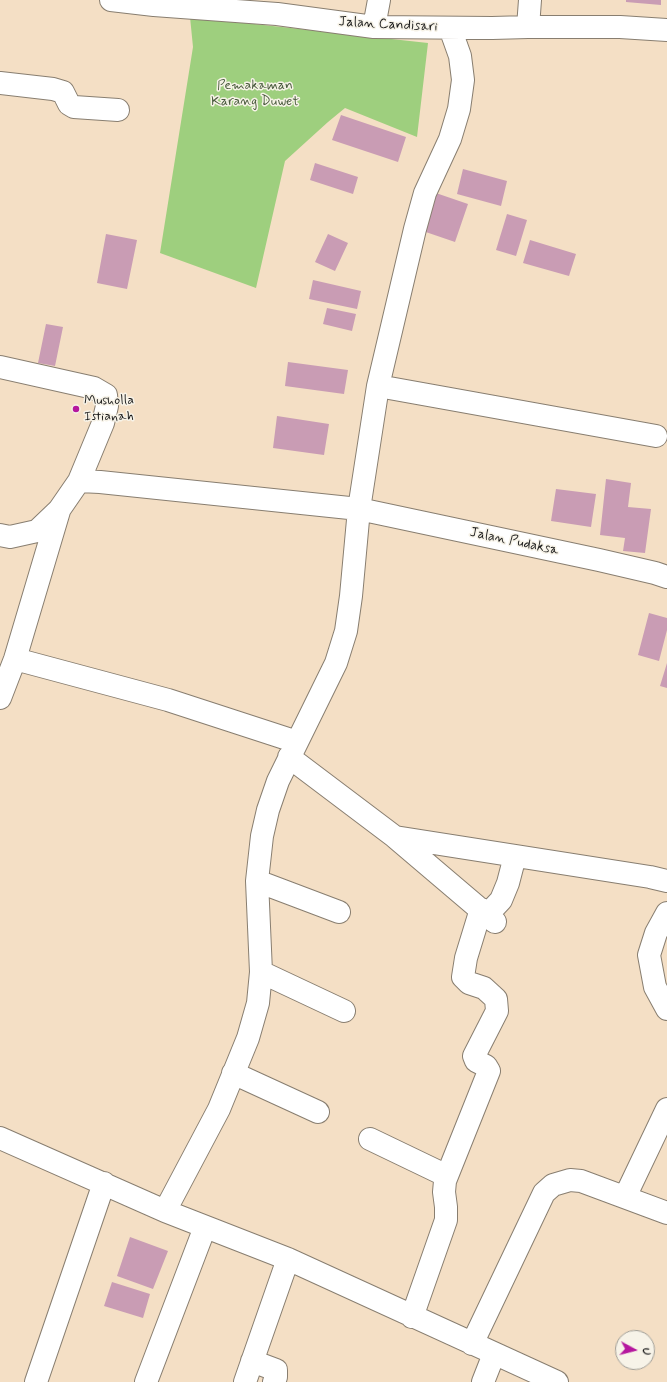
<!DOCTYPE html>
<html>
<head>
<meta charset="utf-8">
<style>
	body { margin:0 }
	#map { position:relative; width:667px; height:1382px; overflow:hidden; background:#f4dfc5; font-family:Mynerve,sans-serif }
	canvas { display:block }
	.north { position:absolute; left:615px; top:1330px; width:40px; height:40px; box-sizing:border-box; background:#f7f3e8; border:1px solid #9f9d96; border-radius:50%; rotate:97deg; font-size:11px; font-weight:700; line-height:16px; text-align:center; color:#1c1c1c }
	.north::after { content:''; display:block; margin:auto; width:14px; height:18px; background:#b5179e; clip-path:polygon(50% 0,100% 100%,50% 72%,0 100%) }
</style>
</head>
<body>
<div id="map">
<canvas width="667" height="1382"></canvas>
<div class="north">U</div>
</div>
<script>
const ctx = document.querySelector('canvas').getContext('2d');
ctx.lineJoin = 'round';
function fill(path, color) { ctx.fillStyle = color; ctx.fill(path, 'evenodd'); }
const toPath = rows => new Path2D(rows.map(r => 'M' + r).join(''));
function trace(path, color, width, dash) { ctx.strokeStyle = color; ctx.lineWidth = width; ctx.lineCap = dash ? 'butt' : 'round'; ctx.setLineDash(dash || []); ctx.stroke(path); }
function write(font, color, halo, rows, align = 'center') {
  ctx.font = font + ' Mynerve,sans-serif'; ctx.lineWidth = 3; ctx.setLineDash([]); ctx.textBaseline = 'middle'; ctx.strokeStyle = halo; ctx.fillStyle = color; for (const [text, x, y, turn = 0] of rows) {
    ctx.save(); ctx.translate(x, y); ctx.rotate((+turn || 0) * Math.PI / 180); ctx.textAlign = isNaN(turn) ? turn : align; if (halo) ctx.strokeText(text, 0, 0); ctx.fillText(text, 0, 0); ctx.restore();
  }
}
fill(toPath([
	[190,17,428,43,417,137,345,108,328,122,285,161,256,288,160,253,193,47]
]), '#9ecf7e');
fill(toPath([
	[626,0,661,0,661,5,626,2],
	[341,115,406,137,398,162,332,140],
	[315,163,358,177,353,194,310,180],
	[463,169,507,181,501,206,457,194],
	[430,191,468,204,455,242,417,229],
	[507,214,527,220,516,256,496,250],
	[106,234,137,240,127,289,97,283],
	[328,234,348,243,335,271,315,262],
	[530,240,576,254,569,276,523,263],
	[313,280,361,291,357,309,309,299],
	[327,308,356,314,352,331,323,324],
	[46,324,63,327,55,366,38,363],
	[288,362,348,370,344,394,285,386],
	[277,416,329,424,324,455,273,448],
	[606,479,631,483,628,507,651,509,645,553,623,551,625,538,600,535],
	[556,489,596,494,591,527,551,521],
	[649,613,667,618,667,630,659,661,638,655],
	[667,663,667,688,660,686],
	[130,1237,168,1251,153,1289,117,1276],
	[112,1282,150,1294,143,1318,104,1306]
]), '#c99cb4');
const minor = toPath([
	[111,0,154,5,277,14,374,27,492,28,528,27,620,27,667,30],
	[374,27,379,0],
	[528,27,530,0],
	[0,83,53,89,63,92,69,104,74,107,118,110],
	[0,367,94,388,106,395,107,406,103,423,79,481],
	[378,386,656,436],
	[0,535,10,537,37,531,59,510,79,481,100,482,359,509,599,560,655,573,667,577],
	[15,659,168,700,297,742],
	[0,698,15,659,59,511],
	[289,757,395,837,495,922],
	[395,837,650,877,667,881],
	[257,881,339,912],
	[667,913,656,933,649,955,655,987,667,1009],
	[487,915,501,900,508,883,515,856],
	[261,972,344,1011],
	[233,1073,318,1112],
	[0,1138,165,1211,288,1259,557,1382],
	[370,1139,447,1176],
	[625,1197,667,1109],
	[165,1211,219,1109,248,1038,258,1003,261,972,257,881,262,836,268,810,278,781,336,663,346,631,351,596,359,509,378,386,415,229,425,193,450,139,459,109,463,80,460,56,450,28],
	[412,1317,446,1220,446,1207,444,1192,445,1181,489,1071,486,1066,476,1061,474,1056,497,1011,496,999,484,988,469,983,463,977,466,958,481,909],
	[472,1344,544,1193,553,1185,570,1180,581,1181,667,1213],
	[252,1361,276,1370,276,1377,274,1382],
	[36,1382,104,1183],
	[146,1382,205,1227],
	[245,1382,288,1259],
	[483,1382,494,1354]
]);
trace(minor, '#887e70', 24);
trace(minor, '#fff', 22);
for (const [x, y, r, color] of [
	[76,409,4,"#b5179e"]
]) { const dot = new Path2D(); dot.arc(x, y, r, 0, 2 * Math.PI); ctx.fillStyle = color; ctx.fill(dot); trace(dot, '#f7f3e8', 1.5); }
write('14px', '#1c1c1c', '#f7f3e8', [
	["Jalan Candisari",388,25,3],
	["Jalan Pudaksa",514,542,12]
]);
write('14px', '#4a5b3e', '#f7f3e8', [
	["Pemakaman",255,86],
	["Karang Duwet",255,102]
]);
write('14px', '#1c1c1c', '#f7f3e8', [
	["Musholla",84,401],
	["Istianah",84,417]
], 'left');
</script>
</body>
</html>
